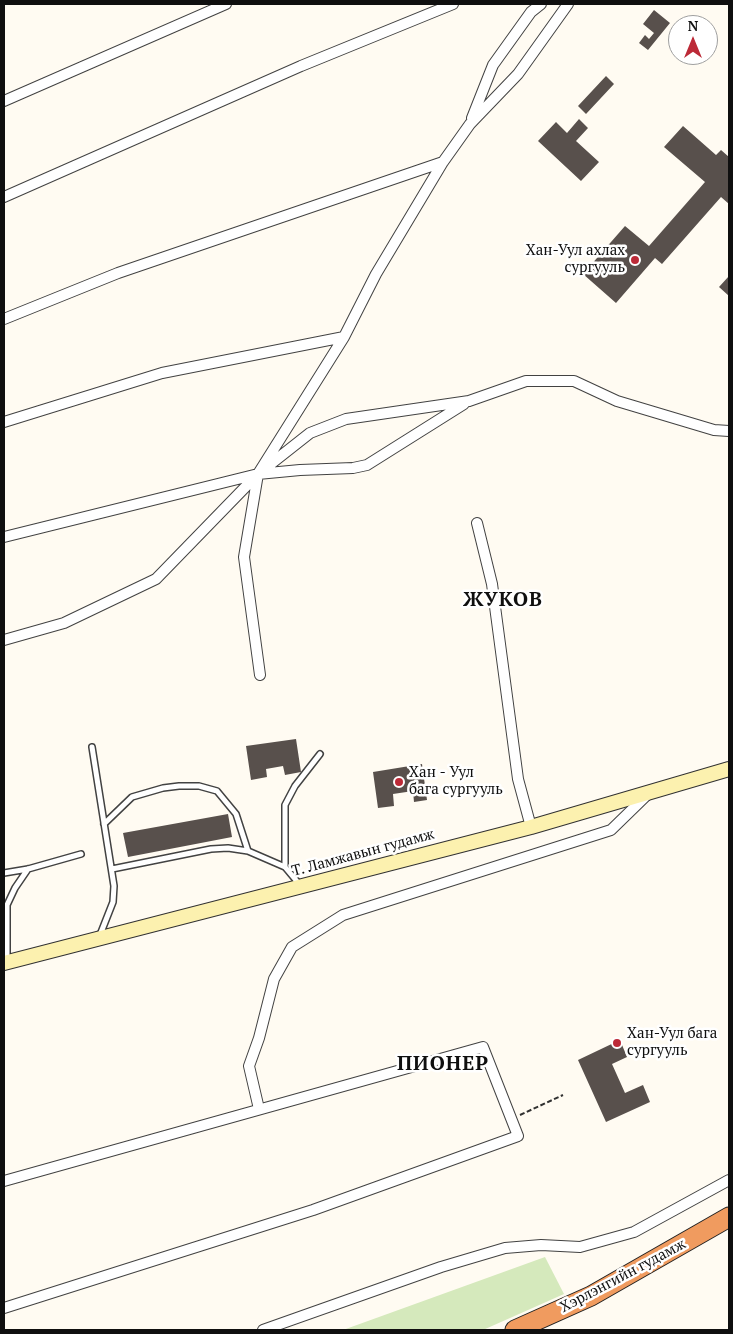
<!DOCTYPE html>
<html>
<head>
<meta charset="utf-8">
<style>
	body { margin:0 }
	#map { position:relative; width:733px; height:1334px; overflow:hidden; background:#fffbf2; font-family:"PT Serif",serif }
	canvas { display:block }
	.frame { position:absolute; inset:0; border:5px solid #0f0f0f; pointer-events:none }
	.north { position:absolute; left:668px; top:15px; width:50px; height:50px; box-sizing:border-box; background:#fff; border:1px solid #9f9f9f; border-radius:50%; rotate:0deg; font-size:14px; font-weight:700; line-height:20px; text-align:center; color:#0f0f0f }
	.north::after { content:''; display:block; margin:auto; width:18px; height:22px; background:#bc2a37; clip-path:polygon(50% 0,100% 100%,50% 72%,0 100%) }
</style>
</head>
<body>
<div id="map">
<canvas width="733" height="1334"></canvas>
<div class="frame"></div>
<div class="north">N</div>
</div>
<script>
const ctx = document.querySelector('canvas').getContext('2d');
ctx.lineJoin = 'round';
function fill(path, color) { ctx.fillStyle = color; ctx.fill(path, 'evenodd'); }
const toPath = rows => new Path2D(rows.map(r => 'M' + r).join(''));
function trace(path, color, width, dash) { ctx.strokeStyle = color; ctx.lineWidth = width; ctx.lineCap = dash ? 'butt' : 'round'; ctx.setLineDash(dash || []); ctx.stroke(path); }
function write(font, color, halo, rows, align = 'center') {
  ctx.font = font + ' "PT Serif",serif'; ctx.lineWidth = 5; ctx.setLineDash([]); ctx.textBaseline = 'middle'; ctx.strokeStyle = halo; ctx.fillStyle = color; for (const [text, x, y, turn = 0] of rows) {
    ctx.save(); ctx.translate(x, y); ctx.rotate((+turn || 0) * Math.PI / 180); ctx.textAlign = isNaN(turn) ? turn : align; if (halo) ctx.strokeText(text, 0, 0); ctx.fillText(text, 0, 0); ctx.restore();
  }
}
fill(toPath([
	[545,1257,564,1294,483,1330,343,1330]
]), '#d5e9bc');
fill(toPath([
	[654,10,670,23,648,50,639,43,645,35,649,39,654,33,643,24],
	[606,76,614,84,586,114,578,106],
	[579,119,588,128,576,141,599,162,581,181,538,141,556,122,567,133],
	[683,126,716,155,721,150,729,157,729,204,721,197,662,264,655,258,616,303,583,274,625,226,649,246,705,182,664,147],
	[729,276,729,296,719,287],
	[296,739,301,772,285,775,283,766,266,769,267,777,251,780,246,746],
	[422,764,427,800,414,802,413,791,393,794,394,806,378,808,373,772],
	[228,814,232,837,128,857,123,833],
	[620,1040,627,1057,612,1064,625,1093,643,1085,650,1102,606,1122,578,1060]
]), '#58504c');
const lane = toPath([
	[92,747,114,886,113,902,100,935],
	[104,824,132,797,163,788,179,786,199,786,217,791,236,814,248,851],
	[285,867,285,805,295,786,320,754],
	[112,869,211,849,228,848,248,851,285,867,300,885],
	[4,873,28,869,81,854],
	[7,960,7,905,15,888,28,869]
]);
const street = toPath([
	[4,101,226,4],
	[472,118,493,65,531,12,541,4],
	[4,197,301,66,453,4],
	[4,319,118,273,443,162],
	[4,422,162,373,344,337],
	[477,523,492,584,518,779,531,827],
	[4,537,258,474,300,470,353,468,367,465,464,404],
	[4,640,64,623,156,579,258,474,310,433,346,419,469,401,526,381,574,381,617,401,714,430,729,431],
	[260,675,244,557,258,474,344,337,376,274,443,162,470,124,518,74,568,4],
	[259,1109,249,1066,259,1038,274,979,292,947,343,915,611,830,648,794],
	[4,1181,483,1047,518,1136,313,1210,4,1308],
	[263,1330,441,1267,505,1248,541,1245,580,1247,634,1232,729,1180]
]);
const secondary = toPath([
	[4,963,531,827,729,769]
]);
const highway = toPath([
	[515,1330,591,1296,729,1217]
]);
trace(lane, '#424242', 8);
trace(street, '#424242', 12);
trace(secondary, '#313131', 16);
trace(highway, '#202020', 21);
trace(toPath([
	[520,1115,563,1095]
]), '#313131', 2, [5, 2.5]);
trace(lane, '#fff', 5);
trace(street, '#fff', 10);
trace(secondary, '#fcf1af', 14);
trace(highway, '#f09b5f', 19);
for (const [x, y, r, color] of [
	[635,260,5,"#bc2a37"],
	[399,782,5,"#bc2a37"],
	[617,1043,5,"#bc2a37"]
]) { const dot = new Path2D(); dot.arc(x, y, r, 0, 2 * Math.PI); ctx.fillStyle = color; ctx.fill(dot); trace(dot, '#fff', 2); }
write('15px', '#0f0f0f', '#fff', [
	["Хан-Уул ахлах",625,251,"right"],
	["сургууль",625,268,"right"],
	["Хан - Уул",409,773],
	["бага сургууль",409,790],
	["Хан-Уул бага",627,1034],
	["сургууль",627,1051]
], 'left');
write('15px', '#0f0f0f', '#fff', [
	["Т. Ламжавын гудамж",363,853,-15],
	["Хэрлэнгийн гудамж",623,1276,-28]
]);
ctx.letterSpacing = '1px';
write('bold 20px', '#0f0f0f', '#fff', [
	["ЖУКОВ",503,600],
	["ПИОНЕР",443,1064]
]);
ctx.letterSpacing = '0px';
</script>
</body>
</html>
